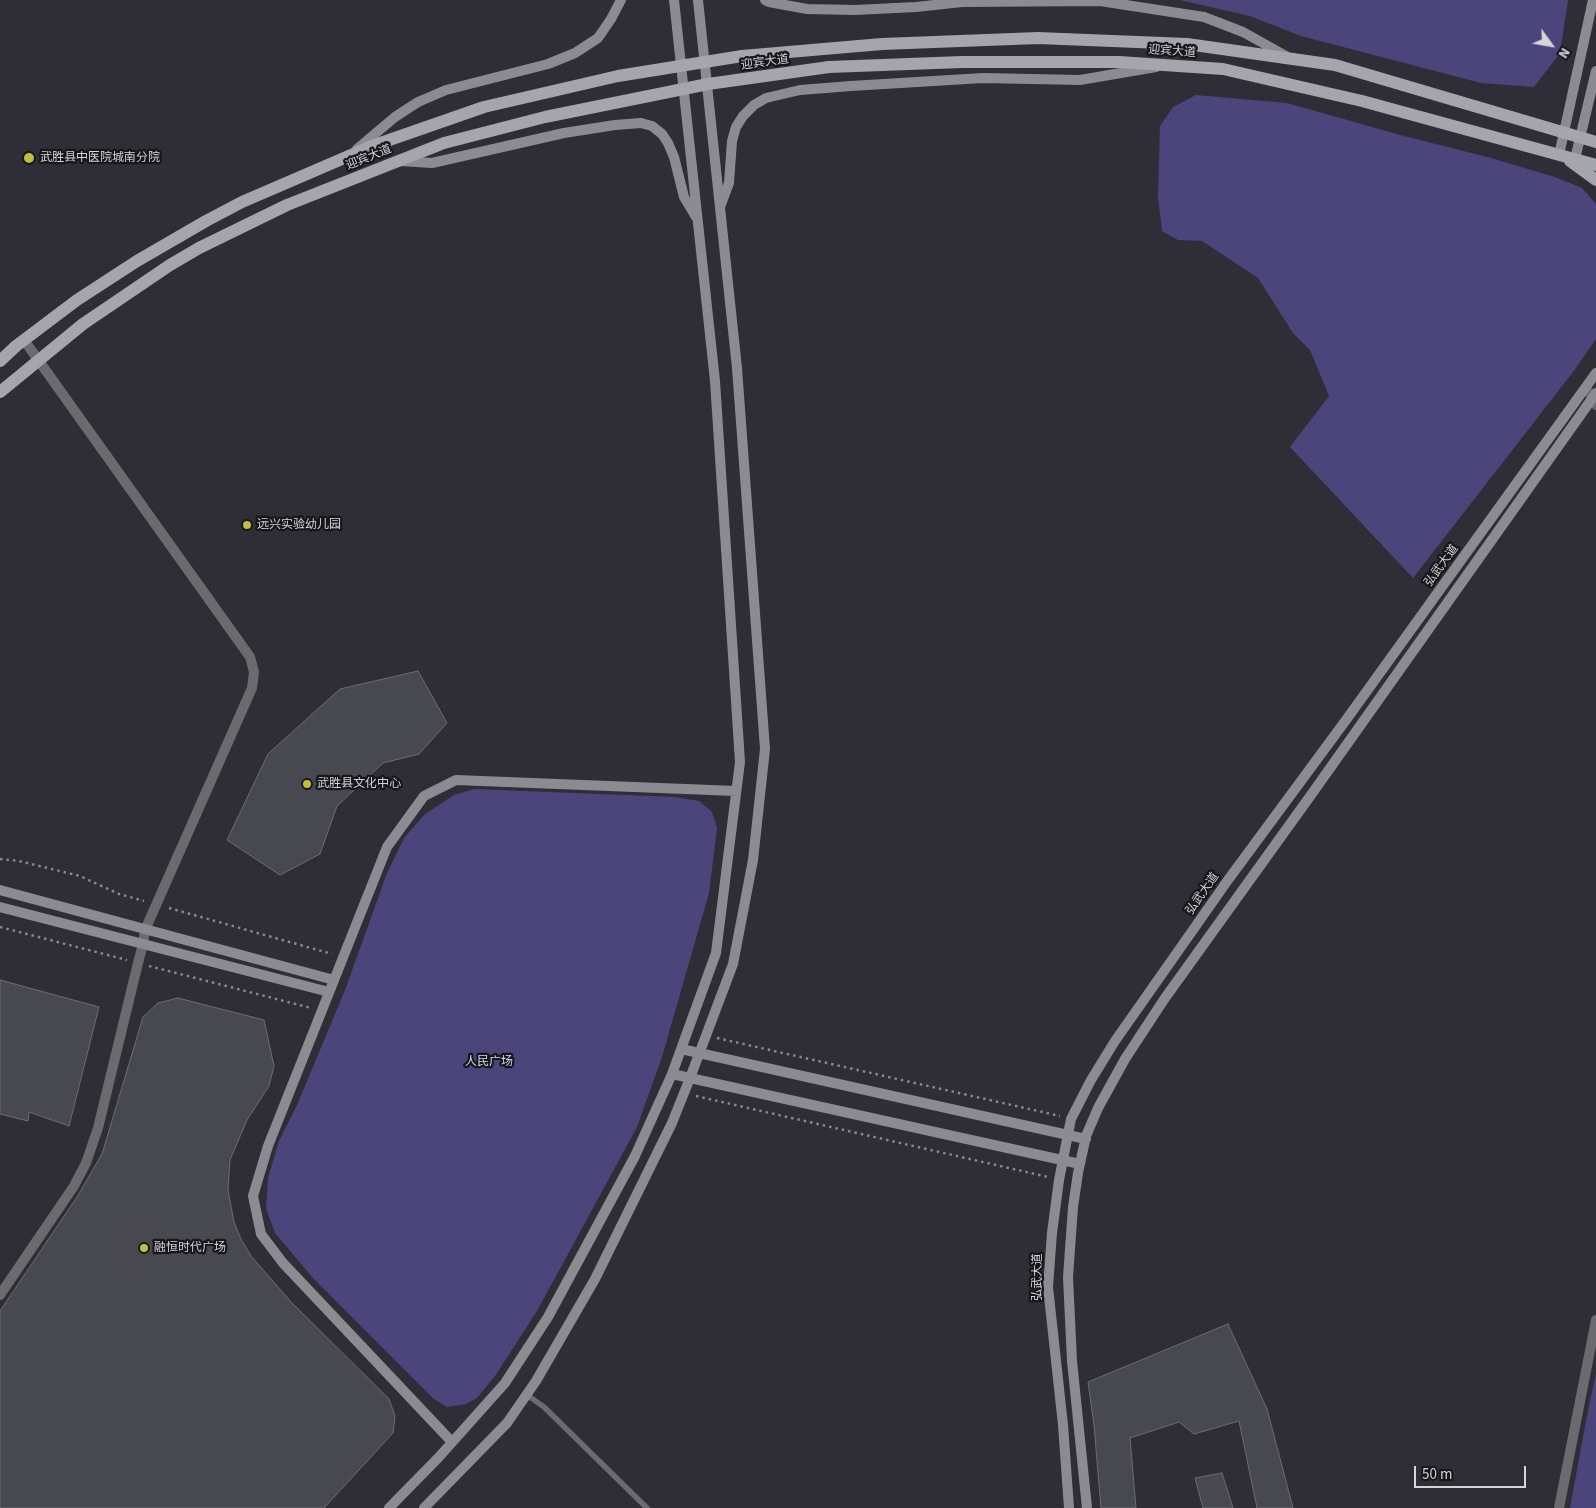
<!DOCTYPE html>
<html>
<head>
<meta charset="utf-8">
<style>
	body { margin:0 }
	#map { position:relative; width:1596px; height:1508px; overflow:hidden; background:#2f2e36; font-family:"Source Sans 3",sans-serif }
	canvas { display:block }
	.north { position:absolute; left:1526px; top:20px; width:50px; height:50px; -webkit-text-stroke:4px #17171b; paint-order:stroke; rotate:122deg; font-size:14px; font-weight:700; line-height:20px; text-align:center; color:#d4d4d9 }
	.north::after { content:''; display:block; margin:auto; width:18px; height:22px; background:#d4d4d9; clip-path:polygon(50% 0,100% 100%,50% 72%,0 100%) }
	.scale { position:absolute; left:1414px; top:1466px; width:112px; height:22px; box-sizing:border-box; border:2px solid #d4d4d9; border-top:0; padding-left:6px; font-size:15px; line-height:18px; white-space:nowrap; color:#d4d4d9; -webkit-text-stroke:4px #17171b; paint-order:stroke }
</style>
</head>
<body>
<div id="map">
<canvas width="1596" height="1508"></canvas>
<div class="north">N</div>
<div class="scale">50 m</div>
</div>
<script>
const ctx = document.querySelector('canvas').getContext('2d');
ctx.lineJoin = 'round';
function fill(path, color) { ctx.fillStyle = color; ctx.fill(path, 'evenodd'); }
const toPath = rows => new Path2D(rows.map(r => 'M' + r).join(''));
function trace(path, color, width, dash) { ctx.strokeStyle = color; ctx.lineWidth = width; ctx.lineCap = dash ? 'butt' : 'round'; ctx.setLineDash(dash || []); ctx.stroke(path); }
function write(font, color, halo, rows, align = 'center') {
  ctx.font = font + ' "Source Sans 3","Noto Sans SC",sans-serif'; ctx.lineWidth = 4.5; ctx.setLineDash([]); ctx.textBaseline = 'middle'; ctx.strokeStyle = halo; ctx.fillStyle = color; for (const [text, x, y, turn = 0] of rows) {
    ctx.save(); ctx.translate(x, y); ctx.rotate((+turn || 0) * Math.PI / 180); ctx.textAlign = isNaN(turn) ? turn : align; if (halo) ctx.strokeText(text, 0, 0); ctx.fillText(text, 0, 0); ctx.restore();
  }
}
fill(toPath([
	[1180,0,1568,0,1560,53,1534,87,1481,83,1301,36,1250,16],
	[1196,95,1287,103,1404,136,1491,158,1555,177,1582,188,1596,204,1596,339,1573,372,1413,578,1290,447,1329,396,1310,350,1293,333,1258,278,1202,241,1178,240,1162,231,1158,196,1160,126,1173,107],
	[474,789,675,797,699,801,712,812,717,828,709,893,662,1057,637,1127,537,1311,495,1376,477,1398,466,1404,447,1407,434,1399,313,1278,275,1233,266,1208,268,1178,279,1141,297,1105,345,990,387,873,404,838,424,815,454,795],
	[1596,1373,1596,1508,1570,1508,1588,1410]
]), '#4c457b');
const building = toPath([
	[418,671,447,723,419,754,383,763,337,806,320,854,280,875,227,840,268,754,340,689,418,671],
	[0,980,99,1007,69,1126,29,1112,28,1121,0,1114,0,980],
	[178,998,264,1020,274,1066,269,1086,247,1120,230,1160,228,1190,234,1222,241,1239,251,1256,292,1303,389,1399,395,1416,393,1433,324,1508,0,1508,0,1311,77,1197,102,1154,143,1017,158,1003,178,998],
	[1228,1324,1267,1409,1293,1508,1257,1508,1239,1421,1194,1434,1179,1422,1130,1438,1136,1508,1101,1508,1094,1425,1088,1382,1228,1324],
	[1222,1473,1233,1508,1203,1508,1195,1478,1222,1473]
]);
fill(building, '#484850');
trace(building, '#6c6c75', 1);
trace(toPath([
	[0,859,19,861,80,876,119,894,144,901],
	[169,908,332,954],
	[0,927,127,960],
	[149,966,311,1008],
	[717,1038,1060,1116],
	[696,1096,1048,1177]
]), '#88888e', 2.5, [2.5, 4]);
trace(toPath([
	[527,1395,544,1407,647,1508]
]), '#6b6a6f', 5.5);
trace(toPath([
	[1585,390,1594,396,1596,405],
	[0,1295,74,1186,86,1163,98,1128,138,963,143,944,145,930,252,688,254,672,250,657,24,340],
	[1559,1508,1596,1320]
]), '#6b6a6f', 10);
trace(toPath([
	[765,0,769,2,807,9,855,10,916,7,962,2,1100,1,1204,17,1243,32,1286,56],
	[357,149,395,117,418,102,446,90,548,64,575,53,598,38,611,19,621,0],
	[1559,155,1593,0],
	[1575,159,1596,71],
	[400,161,432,163,564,133,615,125,641,123,652,126,662,134,668,143,674,157,684,197,696,217],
	[720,207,729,183,732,141,736,127,743,116,754,105,766,98,800,90,851,86,983,78,1080,80,1156,67],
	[0,890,334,980],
	[0,907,329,992],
	[681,1049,1086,1139],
	[672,1074,1080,1164],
	[452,1442,283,1263,261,1234,253,1196,268,1146,387,847,424,796,456,780,736,791],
	[389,1508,439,1457,505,1383,548,1317,635,1156,672,1074,716,953,740,762,715,381,674,0],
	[424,1508,507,1423,536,1381,595,1279,672,1123,690,1078,733,964,753,860,765,749,737,368,698,0],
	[1069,1508,1063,1425,1048,1287,1052,1233,1059,1180,1071,1119,1091,1080,1115,1041,1228,880,1346,720,1596,373],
	[1087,1508,1072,1361,1068,1277,1073,1207,1078,1173,1086,1136,1098,1108,1125,1059,1165,998,1311,795,1596,393]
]), '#8c8b92', 10);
trace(toPath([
	[1570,161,1596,180],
	[0,361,16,346,77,300,137,261,206,221,242,202,372,146,484,107,618,76,742,56,882,44,1038,38,1187,44,1335,65,1596,142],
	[0,392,83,324,170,265,199,248,287,205,444,143,545,117,708,84,829,67,962,62,1119,62,1223,69,1362,101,1596,165]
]), '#a5a5ad', 12);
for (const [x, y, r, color] of [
	[29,158,6,"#c0be40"],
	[247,525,5,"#c0be40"],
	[307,784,5,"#c0be40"],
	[144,1248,5,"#c0be40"]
]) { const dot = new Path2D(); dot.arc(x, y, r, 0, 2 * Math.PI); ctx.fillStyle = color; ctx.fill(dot); trace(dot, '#17171b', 2); }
write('12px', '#d4d4d9', '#17171b', [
	["迎宾大道",1172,52,4],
	["迎宾大道",765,63,-8],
	["迎宾大道",369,158,-22],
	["弘武大道",1442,566,-54],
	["弘武大道",1203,894,-55],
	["弘武大道",1038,1277,-90]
]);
write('12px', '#d4d4d9', '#17171b', [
	["武胜县中医院城南分院",40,158],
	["远兴实验幼儿园",257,525],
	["武胜县文化中心",317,784],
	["融恒时代广场",154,1248]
], 'left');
write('12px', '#d8d6fa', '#17171b', [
	["人民广场",489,1062]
]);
</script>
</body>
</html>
